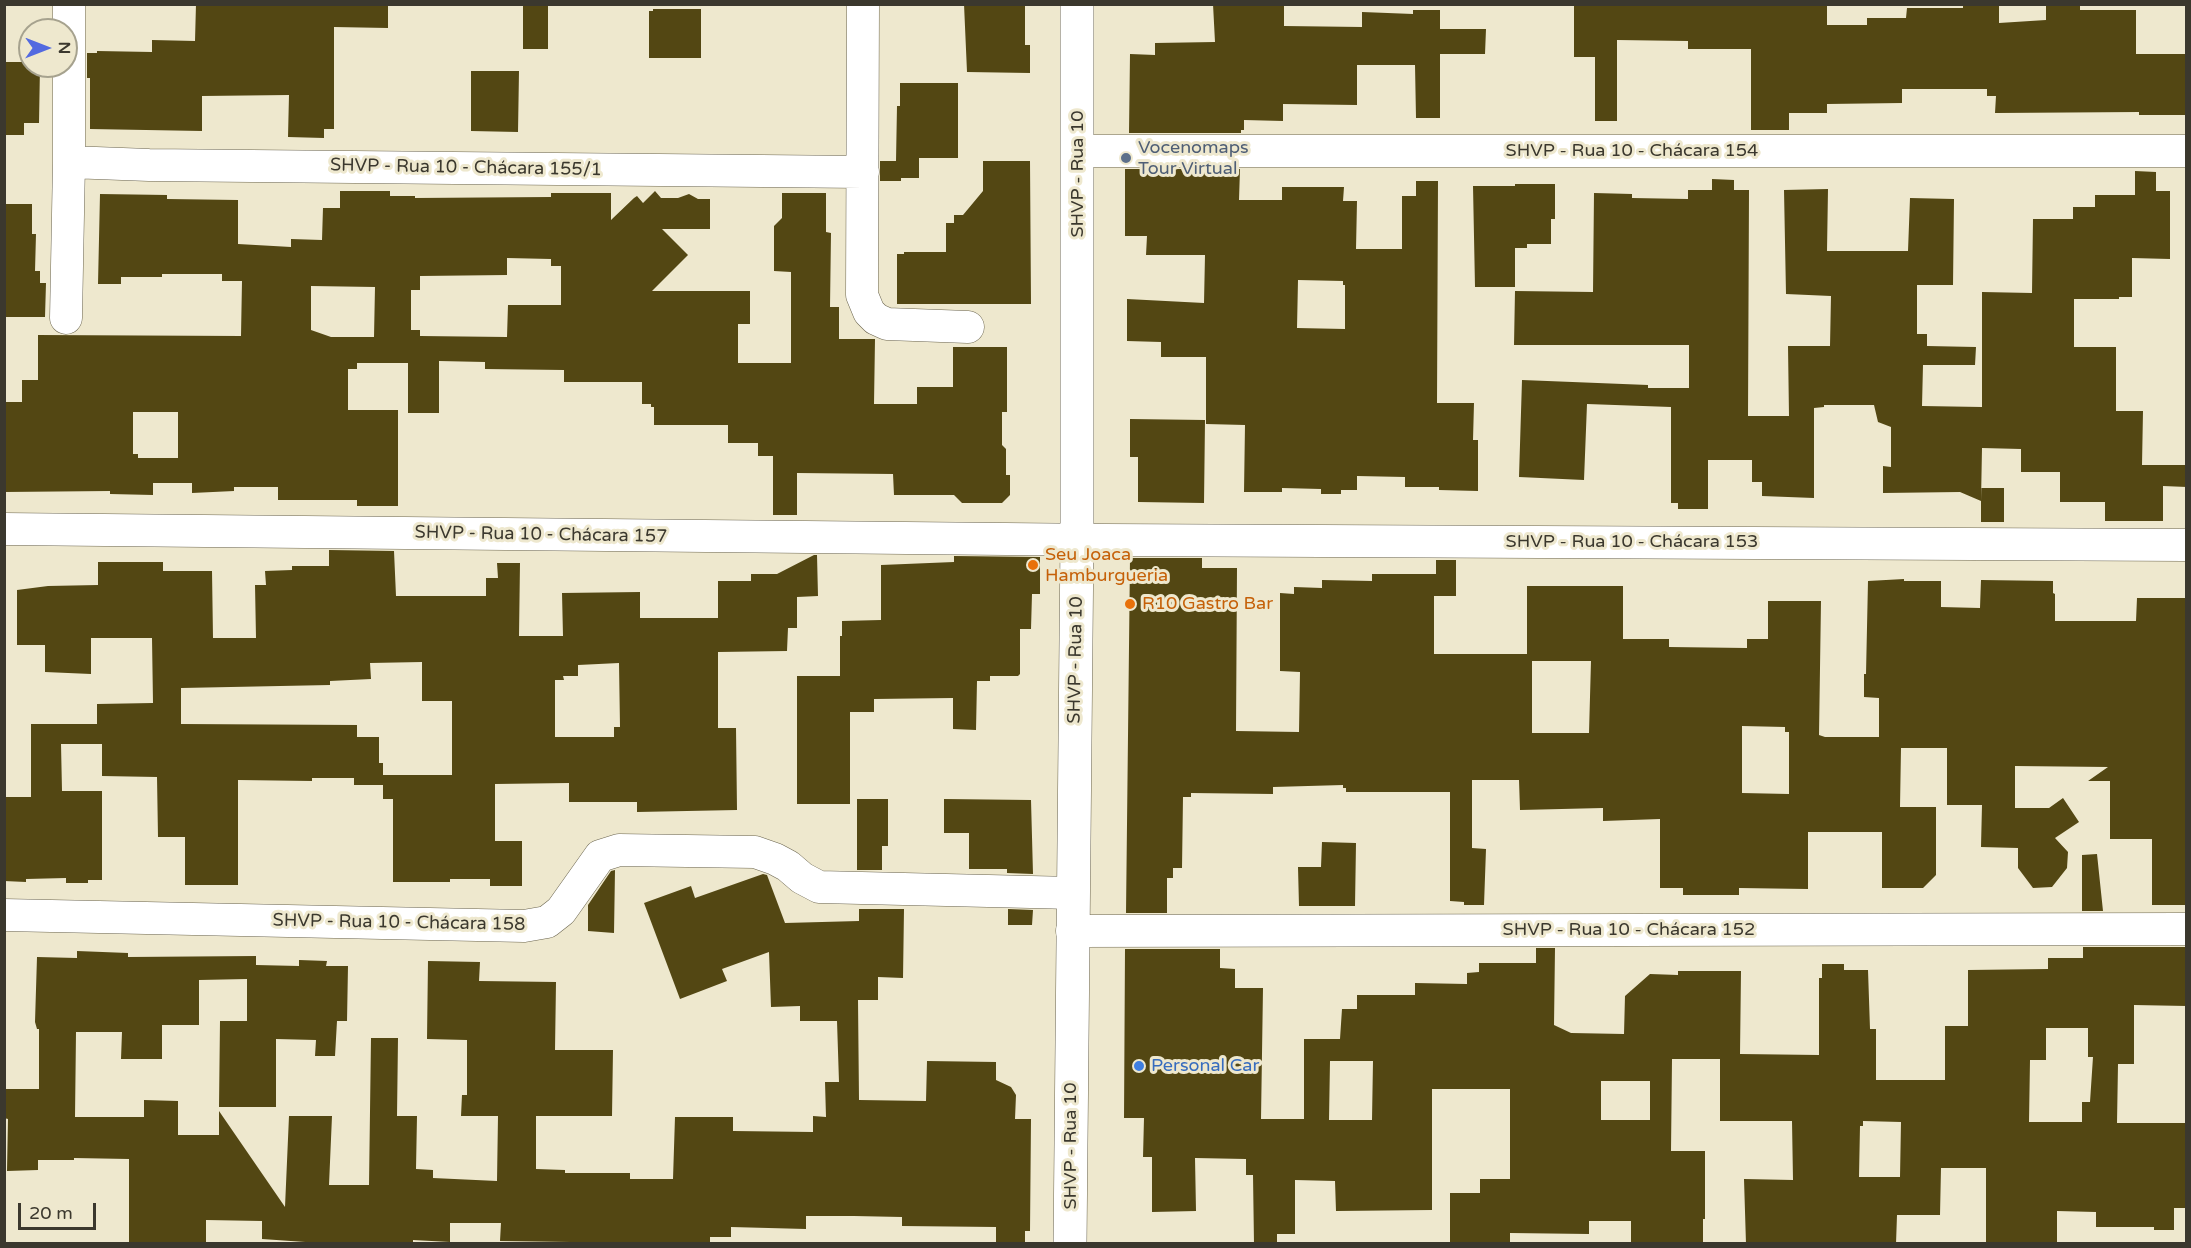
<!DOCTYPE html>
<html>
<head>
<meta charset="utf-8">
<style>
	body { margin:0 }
	#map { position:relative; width:2191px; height:1248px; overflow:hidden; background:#eee8ce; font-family:"Varela Round",sans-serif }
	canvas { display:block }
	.frame { position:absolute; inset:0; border:6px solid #3b382e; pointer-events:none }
	.north { position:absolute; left:18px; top:18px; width:60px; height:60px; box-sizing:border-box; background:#eee8ce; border:2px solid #a6a28e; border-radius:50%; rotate:90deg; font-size:16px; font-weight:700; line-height:24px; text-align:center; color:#3b382e }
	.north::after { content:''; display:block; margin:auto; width:21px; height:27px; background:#536ae0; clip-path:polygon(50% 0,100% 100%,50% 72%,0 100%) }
	.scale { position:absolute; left:18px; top:1203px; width:78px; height:27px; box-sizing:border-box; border:3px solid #3b382e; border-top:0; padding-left:8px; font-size:18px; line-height:21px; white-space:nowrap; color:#3b382e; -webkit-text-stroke:4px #eee8ce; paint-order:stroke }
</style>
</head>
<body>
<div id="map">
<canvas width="2191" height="1248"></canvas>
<div class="frame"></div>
<div class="north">N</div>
<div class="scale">20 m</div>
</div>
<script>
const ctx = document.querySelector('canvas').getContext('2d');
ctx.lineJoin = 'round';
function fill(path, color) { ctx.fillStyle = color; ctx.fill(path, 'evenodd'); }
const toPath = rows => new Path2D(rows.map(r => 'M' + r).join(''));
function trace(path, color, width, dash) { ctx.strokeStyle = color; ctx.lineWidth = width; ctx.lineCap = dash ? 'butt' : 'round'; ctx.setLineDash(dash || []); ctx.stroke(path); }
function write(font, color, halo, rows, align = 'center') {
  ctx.font = font + ' "Varela Round",sans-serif'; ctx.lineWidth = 6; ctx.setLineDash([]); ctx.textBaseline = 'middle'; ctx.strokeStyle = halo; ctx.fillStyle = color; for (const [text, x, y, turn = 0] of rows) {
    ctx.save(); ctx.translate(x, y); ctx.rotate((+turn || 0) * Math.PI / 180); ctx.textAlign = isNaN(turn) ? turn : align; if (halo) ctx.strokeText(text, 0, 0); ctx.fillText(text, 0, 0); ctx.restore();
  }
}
fill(toPath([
	[196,4,388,4,388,28,334,27,334,129,324,129,324,138,288,137,289,95,202,96,202,131,90,129,90,78,87,78,87,53,97,53,97,51,152,52,152,40,195,41],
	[523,4,548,4,548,49,523,49],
	[964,4,1025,4,1025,45,1030,45,1030,73,967,72],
	[1213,4,1284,4,1284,26,1362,27,1362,12,1413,14,1413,10,1440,10,1440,29,1486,29,1485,54,1440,54,1440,118,1416,118,1415,65,1357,65,1357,105,1283,104,1283,121,1244,120,1244,130,1241,130,1241,133,1129,133,1130,54,1155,55,1155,43,1215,42],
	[1574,4,1827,4,1827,25,1867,25,1867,18,1906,18,1907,8,1963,8,1963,4,1999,4,1999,23,2046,20,2046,4,2080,4,2080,10,2136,10,2136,54,2187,54,2187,115,2139,115,2139,112,1995,113,1996,96,1987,96,1987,89,1902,89,1902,103,1827,104,1827,113,1789,113,1789,130,1751,130,1751,49,1688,49,1688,41,1617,40,1617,121,1595,121,1595,57,1574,57],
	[653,9,701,9,701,58,649,58,649,11,653,11],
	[4,62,30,62,30,66,40,66,39,123,24,123,24,135,4,135],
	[471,71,519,71,518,132,471,131],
	[900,83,958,83,958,158,919,158,919,178,901,178,901,181,880,181,880,161,896,161,897,106,900,106],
	[983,161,1030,161,1031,304,897,304,897,254,904,254,904,252,946,252,946,223,954,223,954,215,963,215,983,191],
	[1125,169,1240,169,1239,200,1282,200,1282,187,1344,187,1343,201,1357,201,1356,249,1402,249,1402,196,1416,196,1416,181,1438,181,1437,403,1474,403,1473,440,1478,440,1478,491,1439,490,1439,487,1405,487,1405,477,1357,476,1357,490,1341,490,1341,494,1321,494,1321,489,1282,488,1282,492,1244,492,1245,425,1206,424,1206,357,1161,357,1161,342,1127,341,1127,299,1204,303,1205,255,1146,255,1147,236,1125,236],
	[1298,280,1343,281,1343,285,1345,285,1345,329,1297,328],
	[2135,171,2156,172,2156,191,2170,191,2170,259,2132,258,2132,297,2119,297,2119,299,2074,299,2074,347,2116,347,2116,411,2143,411,2142,465,2187,465,2187,487,2163,486,2163,521,2105,521,2105,502,2060,502,2060,472,2021,472,2021,449,1982,448,1981,501,1960,492,1883,493,1883,466,1891,467,1891,427,1878,422,1874,405,1824,405,1824,407,1814,408,1814,498,1762,496,1762,482,1752,482,1752,460,1708,460,1708,509,1678,509,1678,503,1671,503,1671,407,1587,404,1584,480,1519,477,1522,380,1648,385,1648,388,1689,388,1689,345,1514,345,1515,291,1593,292,1594,193,1632,194,1632,198,1688,199,1688,190,1712,190,1712,179,1734,180,1734,190,1749,190,1748,416,1789,416,1788,346,1830,346,1831,296,1786,294,1784,190,1828,189,1827,251,1908,251,1910,198,1954,199,1953,285,1917,285,1917,334,1927,334,1927,346,1976,347,1975,365,1923,365,1922,406,1982,407,1982,292,2032,293,2033,219,2073,219,2073,207,2095,207,2095,195,2135,195],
	[1515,184,1555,184,1555,219,1551,219,1551,244,1527,244,1527,248,1515,248,1515,287,1475,287,1473,186,1515,186],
	[340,191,390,191,390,196,415,196,415,198,551,197,551,193,611,193,611,220,634,198,637,196,643,203,655,191,661,198,678,198,689,194,698,199,710,199,710,229,662,229,688,255,652,291,750,291,750,324,738,324,738,363,791,363,791,272,774,271,774,226,782,218,782,193,826,193,826,232,831,233,830,307,839,307,839,339,875,339,874,404,917,404,917,387,953,387,953,347,1007,347,1007,412,1002,412,1002,445,1006,449,1006,475,1010,475,1010,495,1002,503,962,503,954,495,894,495,893,474,797,473,797,515,773,515,773,456,758,456,758,443,728,443,728,425,654,425,654,407,651,407,651,404,642,404,642,382,564,382,564,370,485,369,485,362,439,361,439,413,408,413,408,363,357,363,357,369,348,369,348,410,398,410,398,506,357,506,357,500,278,500,278,487,234,487,234,491,192,493,192,483,153,483,153,495,110,494,110,491,4,492,4,402,22,402,22,380,38,380,38,335,241,336,242,281,222,281,222,274,162,274,162,277,121,277,121,284,98,284,100,194,167,195,167,199,238,200,238,244,291,247,291,239,322,240,323,208,340,208],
	[507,258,551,259,551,266,561,266,561,305,508,305,507,337,420,336,420,330,411,330,411,290,420,290,420,276,507,275],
	[311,286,375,287,374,337,331,337,311,330],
	[133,412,178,412,178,458,138,458,138,454,133,454],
	[4,204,32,204,32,234,36,234,35,271,40,271,40,283,46,283,45,317,4,317],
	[1130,419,1205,420,1204,503,1138,502,1138,457,1130,457],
	[1981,488,2004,488,2004,522,1981,522],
	[329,550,394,551,396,596,486,596,486,578,498,578,497,563,520,563,519,636,563,636,562,593,640,592,640,618,718,618,718,581,751,581,751,574,777,574,814,555,817,555,818,596,797,597,797,628,788,628,787,651,718,652,718,728,736,728,737,810,637,812,637,802,569,802,569,783,495,784,495,841,522,841,522,886,490,886,490,879,450,879,450,882,393,882,393,799,383,799,383,785,354,785,354,778,312,778,312,781,238,780,238,885,185,885,185,837,158,837,157,777,102,776,102,744,61,744,62,791,102,791,102,880,88,880,88,883,66,883,66,878,26,879,26,882,4,881,4,797,31,797,31,724,97,724,97,704,153,703,152,638,91,638,91,674,45,672,45,645,17,645,17,590,48,586,98,585,98,562,163,562,163,571,212,571,213,638,256,638,255,585,266,585,265,571,292,570,292,566,329,566],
	[422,662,422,701,452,701,452,775,383,775,383,763,379,763,379,737,357,737,357,725,181,724,181,688,330,685,330,681,371,679,370,663],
	[619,663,620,727,614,727,614,737,555,737,555,680,564,680,563,676,578,676,578,665],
	[954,556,1040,557,1040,594,1032,594,1031,629,1020,629,1020,674,1018,676,990,676,990,681,977,681,976,730,953,729,953,698,874,699,874,712,850,712,850,804,797,804,797,676,840,676,840,636,842,636,842,621,881,620,881,565,954,562],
	[1130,558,1202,558,1202,568,1237,568,1236,731,1299,732,1300,672,1280,671,1280,593,1294,594,1294,587,1322,588,1322,580,1372,581,1372,574,1436,574,1436,560,1456,560,1456,596,1434,596,1434,654,1527,654,1527,586,1623,586,1623,639,1669,639,1669,647,1747,648,1747,639,1768,639,1768,601,1821,601,1819,735,1825,737,1879,737,1879,698,1864,697,1864,674,1866,674,1868,581,1904,579,1904,581,1941,581,1941,607,1980,608,1981,580,2053,581,2053,593,2055,594,2055,621,2136,621,2137,598,2187,598,2187,905,2152,905,2152,839,2110,839,2110,781,2088,781,2108,767,2015,766,2015,808,2049,808,2063,798,2079,822,2055,838,2068,852,2067,868,2052,887,2033,888,2018,868,2018,848,1981,847,1982,805,1947,805,1947,748,1901,748,1900,807,1936,807,1936,875,1923,888,1882,888,1882,832,1808,832,1808,889,1739,888,1739,895,1683,895,1683,888,1660,888,1660,819,1603,821,1603,808,1520,810,1519,780,1472,780,1472,848,1486,849,1484,905,1464,905,1464,902,1450,901,1450,792,1346,792,1346,788,1343,788,1343,785,1273,787,1273,794,1191,793,1191,797,1183,797,1182,868,1173,868,1173,878,1167,878,1167,913,1126,913],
	[1532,661,1591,661,1589,733,1532,733],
	[1742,726,1785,727,1785,732,1789,732,1789,794,1742,793],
	[857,799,888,799,888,846,882,846,882,870,857,870],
	[944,799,1031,800,1033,874,1007,873,1007,869,969,869,969,833,944,833],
	[1322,842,1356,843,1355,906,1299,906,1298,867,1321,867],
	[2097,854,2103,911,2082,911,2082,855],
	[615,870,614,933,588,931,588,905,611,871],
	[763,874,767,875,785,923,859,921,859,909,904,909,903,978,878,977,878,1000,858,1000,859,1100,926,1101,927,1061,996,1062,996,1080,1011,1087,1016,1095,1015,1119,1031,1119,1030,1231,1025,1231,1025,1244,996,1244,996,1227,902,1226,902,1217,854,1216,806,1216,806,1229,731,1227,731,1237,710,1237,710,1244,500,1241,501,1223,450,1223,450,1242,413,1240,413,1244,334,1244,262,1239,262,1221,206,1220,206,1244,129,1244,129,1159,74,1158,74,1160,38,1160,38,1170,7,1171,8,1119,4,1118,4,1089,39,1089,39,1029,37,1029,35,1022,37,957,77,958,77,951,128,953,128,957,256,956,256,965,299,966,299,960,327,961,326,966,348,966,347,1021,337,1021,335,1056,315,1056,316,1040,276,1039,276,1107,219,1107,220,1021,247,1021,247,979,199,980,199,1025,162,1025,162,1059,121,1059,122,1032,76,1032,75,1117,144,1117,144,1100,178,1101,178,1135,219,1135,219,1111,285,1207,289,1116,332,1116,329,1185,369,1185,371,1038,398,1038,397,1116,417,1116,416,1169,433,1170,433,1178,497,1181,498,1116,461,1116,462,1095,467,1095,467,1040,427,1039,428,961,480,962,479,981,556,982,555,1050,613,1050,612,1116,536,1116,536,1169,565,1170,565,1173,630,1173,630,1179,673,1179,675,1117,733,1117,733,1131,813,1132,813,1116,826,1117,825,1082,839,1082,837,1021,800,1021,800,1006,771,1007,769,952,722,969,727,981,680,999,644,903,691,886,695,898],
	[1008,909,1033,910,1032,925,1008,925],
	[2083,947,2187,947,2187,1006,2134,1005,2134,1064,2118,1064,2117,1123,2187,1123,2187,1208,2174,1208,2174,1230,2154,1230,2154,1227,2096,1227,2096,1212,2057,1211,2057,1244,1986,1244,1986,1168,1941,1168,1940,1215,1897,1215,1896,1244,1746,1244,1744,1179,1793,1180,1792,1121,1720,1121,1720,1059,1672,1059,1671,1151,1705,1151,1705,1219,1703,1219,1703,1244,1631,1244,1631,1221,1589,1221,1589,1234,1510,1233,1510,1244,1450,1244,1450,1193,1480,1193,1480,1179,1510,1179,1510,1089,1432,1089,1432,1210,1336,1211,1335,1181,1295,1180,1295,1234,1277,1234,1277,1244,1254,1244,1253,1175,1246,1175,1246,1159,1195,1158,1196,1211,1152,1212,1152,1157,1143,1157,1144,1118,1124,1118,1125,949,1220,949,1220,968,1235,969,1235,988,1263,988,1261,1119,1304,1119,1304,1039,1340,1039,1342,1009,1357,1009,1357,995,1415,995,1415,983,1467,984,1467,973,1479,972,1479,963,1536,963,1536,948,1555,948,1554,1025,1571,1033,1624,1034,1625,996,1650,974,1678,975,1678,971,1741,971,1740,1054,1819,1055,1819,978,1822,978,1822,964,1844,964,1844,970,1868,970,1870,1029,1876,1029,1876,1080,1945,1080,1945,1026,1968,1026,1968,970,2048,969,2048,958,2083,958],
	[2046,1028,2088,1028,2088,1057,2093,1057,2090,1102,2082,1102,2082,1122,2029,1122,2030,1060,2046,1060],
	[1330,1061,1373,1061,1372,1120,1329,1120],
	[1601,1081,1650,1081,1650,1120,1601,1120],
	[1863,1121,1901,1122,1900,1177,1859,1177,1860,1126,1863,1126]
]), '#534713');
const minor = toPath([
	[69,4,69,162,149,165,863,172],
	[863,4,862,295,869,312,876,319,887,324,968,327],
	[1078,151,2186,151],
	[66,318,69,162],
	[4,529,1106,540,2186,545],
	[4,915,524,926,547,922,561,911,600,856,619,850,755,852,775,859,788,866,802,878,819,887,1073,893],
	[1072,931,2186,929]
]);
const tertiary = toPath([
	[1070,1244,1077,539,1077,4]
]);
trace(minor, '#6b654f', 33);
trace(tertiary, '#6b654f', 34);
trace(minor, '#fff', 32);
trace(tertiary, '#fff', 33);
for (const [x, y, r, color] of [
	[1126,158,6,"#5c6f8a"],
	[1033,565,6,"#e8710a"],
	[1130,604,6,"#e8710a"],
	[1139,1066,6,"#3f7fe0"]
]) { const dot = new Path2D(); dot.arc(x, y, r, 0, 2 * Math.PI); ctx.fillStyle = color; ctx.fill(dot); trace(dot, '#eee8ce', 2); }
write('18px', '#4e5e75', '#eee8ce', [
	["Vocenomaps",1138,148],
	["Tour Virtual",1138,169]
], 'left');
write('18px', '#3b382e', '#eee8ce', [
	["SHVP - Rua 10 - Chácara 154",1632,151],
	["SHVP - Rua 10 - Chácara 155/1",466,168,1],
	["SHVP - Rua 10",1078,174,-90],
	["SHVP - Rua 10 - Chácara 157",541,535,1],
	["SHVP - Rua 10 - Chácara 153",1632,542],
	["SHVP - Rua 10",1076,660,-89],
	["SHVP - Rua 10 - Chácara 158",399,923,1],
	["SHVP - Rua 10 - Chácara 152",1629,930],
	["SHVP - Rua 10",1071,1146,-90]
]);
write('18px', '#c56008', '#eee8ce', [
	["Seu Joaca",1045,555],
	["Hamburgueria",1045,576],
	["R10 Gastro Bar",1142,604]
], 'left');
write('18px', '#366cbe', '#eee8ce', [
	["Personal Car",1151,1066]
], 'left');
</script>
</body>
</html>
